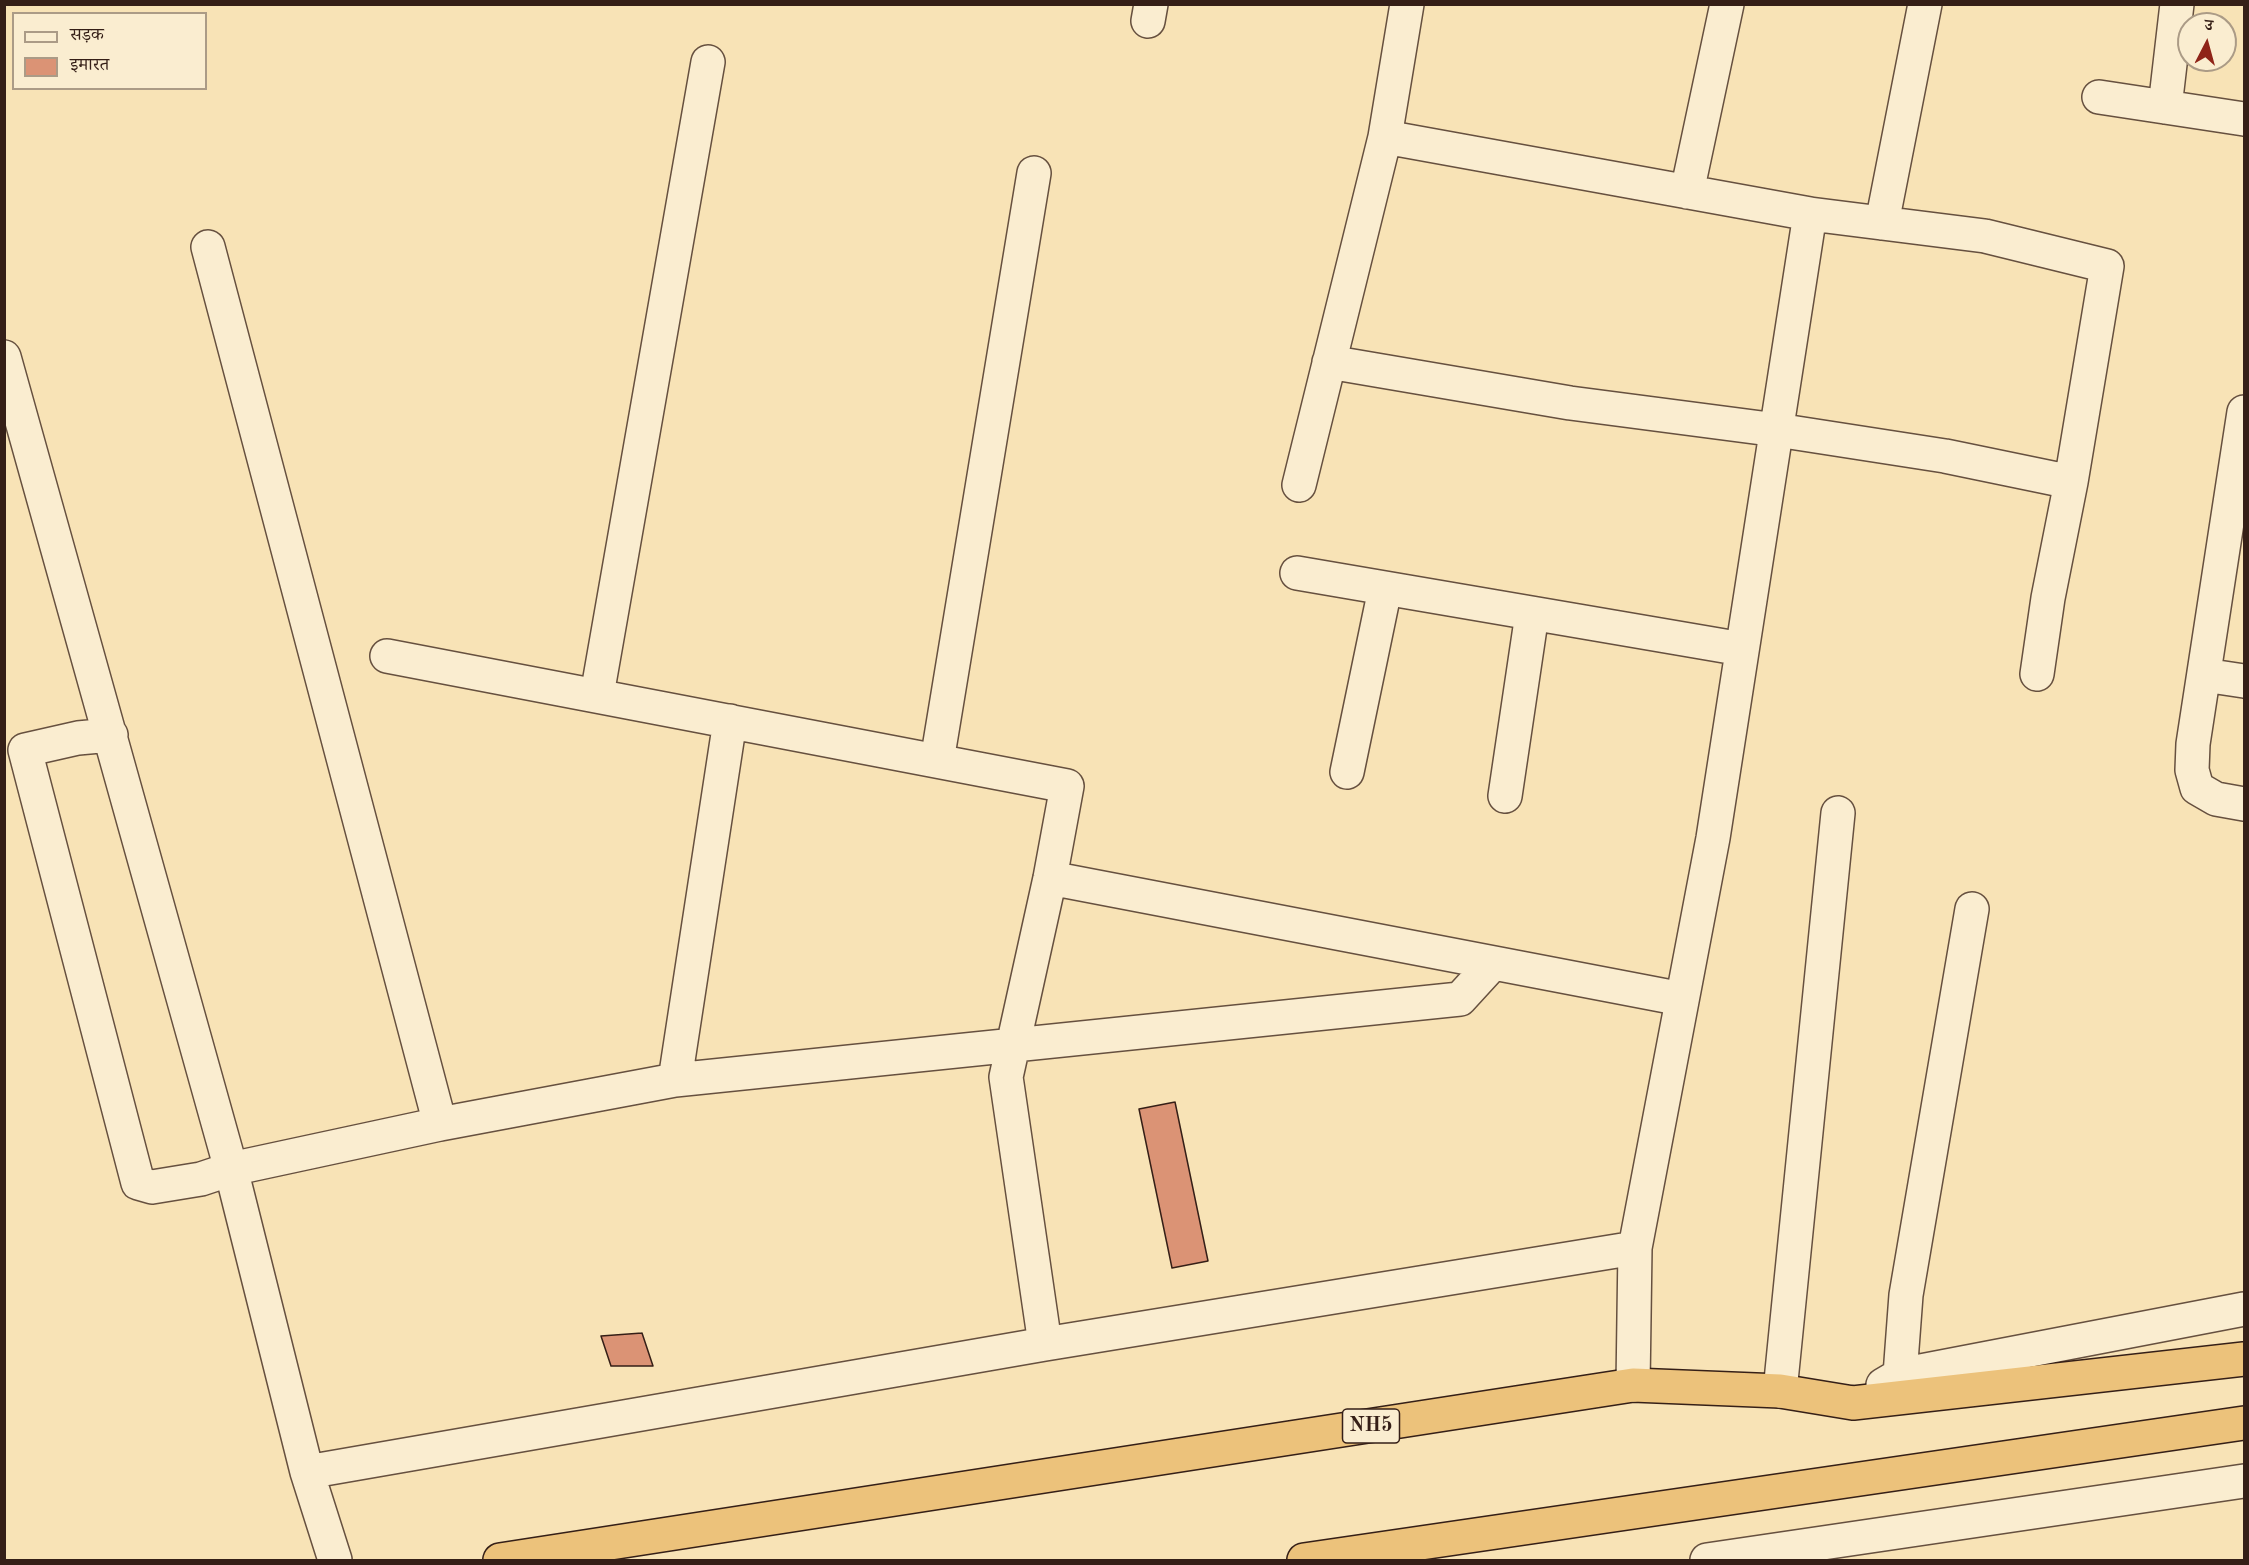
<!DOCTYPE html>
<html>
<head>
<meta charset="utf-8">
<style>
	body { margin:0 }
	#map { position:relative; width:2249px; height:1565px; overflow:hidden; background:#f8e3b6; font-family:"Old Standard TT","Noto Serif Devanagari",serif }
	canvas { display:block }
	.frame { position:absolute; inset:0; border:6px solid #351f17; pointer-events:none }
	.legend { position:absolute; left:12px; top:12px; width:195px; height:78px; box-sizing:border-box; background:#faedd0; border:2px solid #ab9b86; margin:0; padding:8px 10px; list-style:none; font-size:18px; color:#351f17 }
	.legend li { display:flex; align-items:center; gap:12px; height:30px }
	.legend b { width:30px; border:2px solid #ab9b86 }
	.north { position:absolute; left:2177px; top:12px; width:60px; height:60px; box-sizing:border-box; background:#faedd0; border:2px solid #ab9b86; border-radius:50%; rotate:6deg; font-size:16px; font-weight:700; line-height:24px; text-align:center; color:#351f17 }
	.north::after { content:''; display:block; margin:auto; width:21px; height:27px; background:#8f2418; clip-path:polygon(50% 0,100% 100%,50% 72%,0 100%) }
</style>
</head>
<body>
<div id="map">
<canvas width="2249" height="1565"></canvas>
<div class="frame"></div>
<ul class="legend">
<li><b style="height:8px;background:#faedd0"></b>सड़क</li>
<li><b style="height:16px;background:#db9375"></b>इमारत</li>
</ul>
<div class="north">उ</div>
</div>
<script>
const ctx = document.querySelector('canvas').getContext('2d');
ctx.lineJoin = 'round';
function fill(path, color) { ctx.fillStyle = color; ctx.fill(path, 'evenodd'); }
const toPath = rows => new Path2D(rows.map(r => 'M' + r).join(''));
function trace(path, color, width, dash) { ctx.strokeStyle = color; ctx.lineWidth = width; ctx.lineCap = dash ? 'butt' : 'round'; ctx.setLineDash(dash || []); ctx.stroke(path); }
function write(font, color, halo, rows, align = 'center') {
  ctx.font = font + ' "Old Standard TT",serif'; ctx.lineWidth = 5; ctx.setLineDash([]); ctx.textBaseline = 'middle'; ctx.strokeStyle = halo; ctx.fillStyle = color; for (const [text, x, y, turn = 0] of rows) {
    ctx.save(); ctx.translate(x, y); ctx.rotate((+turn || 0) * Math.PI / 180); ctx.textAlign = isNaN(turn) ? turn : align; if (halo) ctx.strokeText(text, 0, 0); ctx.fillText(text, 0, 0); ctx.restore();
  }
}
const building = toPath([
	[1175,1102,1208,1261,1172,1268,1139,1109,1175,1102],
	[642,1333,653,1366,611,1366,601,1336,642,1333]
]);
fill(building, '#db9375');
trace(building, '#351f17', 1.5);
const minor = toPath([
	[1148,21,1151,4],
	[2099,97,2244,119],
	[2165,107,2177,4],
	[1385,137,1810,214,1713,838,1635,1248,1633,1385],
	[1687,192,1727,4],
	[1810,214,1985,236,2107,266,2071,482,2048,598,2037,674],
	[1882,223,1925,4],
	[4,357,231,1169,307,1472,335,1560],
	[1329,362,1570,403,1777,430,1945,456,2071,482],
	[2244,412,2193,744,2192,770,2197,788,2216,799,2244,804],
	[1299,485,1385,137,1407,4],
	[1297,573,1742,649],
	[387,656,1067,786,1050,878,1006,1077,1045,1344],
	[2204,675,2244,681],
	[597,695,708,62],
	[111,735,78,738,25,750,138,1183,152,1187,201,1179,231,1169,440,1124,208,247],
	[937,761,1034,173],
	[1347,772,1385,589],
	[1505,796,1532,614],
	[1050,878,1682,999],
	[675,1080,730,721],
	[440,1124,675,1080,1460,999,1493,963],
	[1900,1375,1906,1295,1972,909],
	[1883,1385,1900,1375,2244,1309],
	[1780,1391,1838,813],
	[307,1472,1045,1344,1635,1248],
	[1707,1560,2244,1481]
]);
const highway = toPath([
	[500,1560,1633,1385,1780,1391,1853,1403,2244,1359],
	[1304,1560,2244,1423]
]);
trace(minor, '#66503f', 36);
trace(highway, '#351f17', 36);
trace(minor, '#faedd0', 33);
trace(highway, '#ecc27b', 33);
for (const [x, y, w] of [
	[1371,1426,57]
]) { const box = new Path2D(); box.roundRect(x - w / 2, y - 17, w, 34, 4.5); ctx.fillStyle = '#faedd0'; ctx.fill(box); trace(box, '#351f17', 1.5); }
write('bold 20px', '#351f17', null, [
	["NH5",1371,1426]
]);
</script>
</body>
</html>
